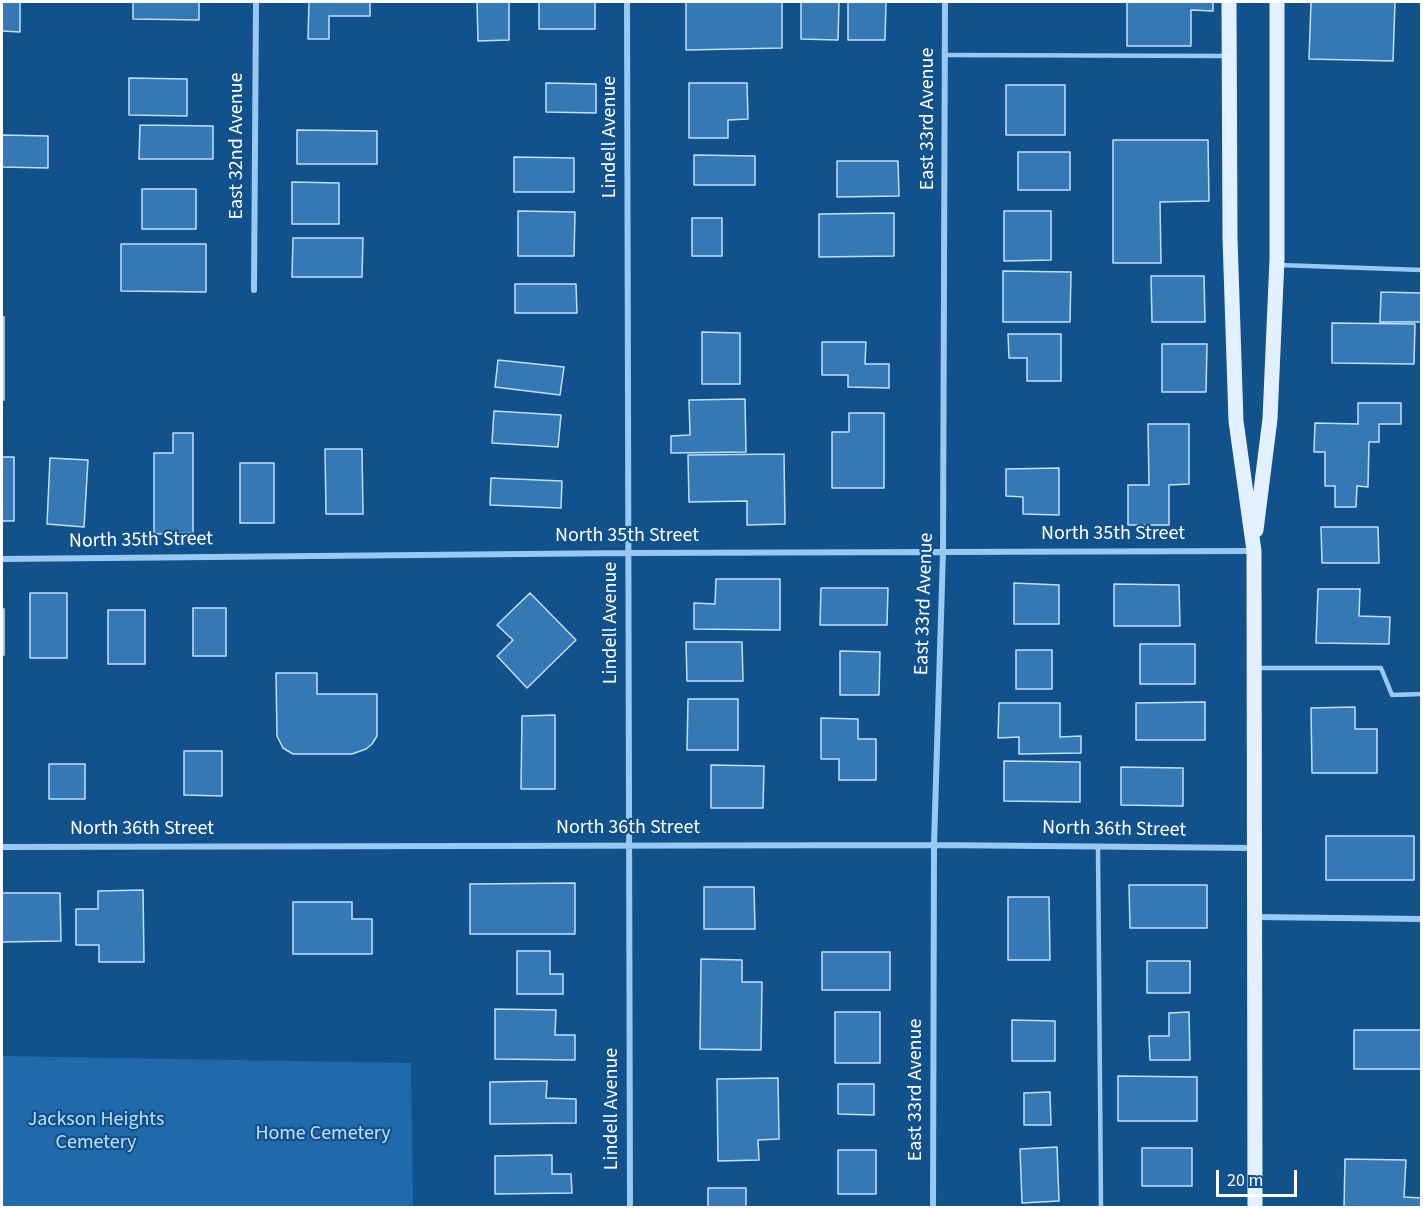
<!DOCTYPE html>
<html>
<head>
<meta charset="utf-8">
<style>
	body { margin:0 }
	#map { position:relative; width:1423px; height:1209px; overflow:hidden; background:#11518c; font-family:"Source Sans 3",sans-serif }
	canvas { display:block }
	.frame { position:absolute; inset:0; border:3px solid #fff; pointer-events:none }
	.scale { position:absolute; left:1216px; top:1170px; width:81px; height:27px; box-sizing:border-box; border:3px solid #fff; border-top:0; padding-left:8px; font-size:18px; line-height:21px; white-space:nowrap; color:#fff; -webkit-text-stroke:4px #11518c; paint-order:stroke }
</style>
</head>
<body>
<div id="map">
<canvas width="1423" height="1209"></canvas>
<div class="frame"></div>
<div class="scale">20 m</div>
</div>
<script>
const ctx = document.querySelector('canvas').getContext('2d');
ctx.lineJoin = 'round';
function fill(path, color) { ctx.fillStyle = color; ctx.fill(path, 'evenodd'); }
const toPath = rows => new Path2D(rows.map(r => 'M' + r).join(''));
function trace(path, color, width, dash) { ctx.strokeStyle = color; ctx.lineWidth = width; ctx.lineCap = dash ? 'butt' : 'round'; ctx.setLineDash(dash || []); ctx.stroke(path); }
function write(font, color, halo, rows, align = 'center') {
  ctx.font = font + ' "Source Sans 3",sans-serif'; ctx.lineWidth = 4.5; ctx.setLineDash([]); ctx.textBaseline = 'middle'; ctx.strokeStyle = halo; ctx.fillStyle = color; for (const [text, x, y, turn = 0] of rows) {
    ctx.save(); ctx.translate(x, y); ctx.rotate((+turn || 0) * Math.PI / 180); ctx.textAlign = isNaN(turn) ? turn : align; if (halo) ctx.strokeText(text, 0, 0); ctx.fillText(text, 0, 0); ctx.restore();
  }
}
fill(toPath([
	[2,1056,411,1063,413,1207,2,1207]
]), '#2069aa');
const building = toPath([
	[2,2,20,2,20,32,2,31,2,2],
	[133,2,199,2,199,20,133,19,133,2],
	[309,2,370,2,370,16,329,16,329,39,308,39,309,2],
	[477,2,509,2,509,40,478,41,477,2],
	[539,2,595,2,595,29,539,29,539,2],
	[686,2,782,2,782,48,686,50,686,2],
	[801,2,839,2,838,40,801,39,801,2],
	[848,2,886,2,885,40,848,40,848,2],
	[1127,2,1213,2,1213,11,1191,10,1191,46,1127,46,1127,2],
	[1313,2,1395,2,1393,61,1309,59,1311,3,1313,2],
	[129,78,187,79,187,116,129,115,129,78],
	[546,83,596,84,596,113,546,112,546,83],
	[689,83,747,83,748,119,728,120,728,138,689,138,689,83],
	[1006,85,1065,85,1065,135,1006,135,1006,85],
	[140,125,213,126,213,159,139,159,140,125],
	[297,130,377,131,377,164,297,164,297,130],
	[2,135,48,136,48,168,2,167,2,135],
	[1113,140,1208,140,1209,201,1160,202,1161,263,1113,263,1113,140],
	[1018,152,1070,152,1070,190,1018,190,1018,152],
	[694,155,755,156,755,185,694,185,694,155],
	[514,157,574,158,574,192,514,192,514,157],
	[837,161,898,161,899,196,837,197,837,161],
	[292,182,339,183,339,224,292,224,292,182],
	[142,189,196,189,196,229,142,229,142,189],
	[518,211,575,212,574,256,518,256,518,211],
	[1004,211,1051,211,1051,260,1004,261,1004,211],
	[894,213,894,256,819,257,819,214,894,213],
	[692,218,722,218,722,256,692,256,692,218],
	[293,238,363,238,362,277,292,277,293,238],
	[121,244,206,244,206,292,121,291,121,244],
	[1003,271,1071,272,1070,322,1003,322,1003,271],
	[1151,276,1204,276,1205,322,1152,322,1151,276],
	[515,284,576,284,577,313,515,313,515,284],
	[1381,292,1421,293,1421,322,1380,322,1381,292],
	[2,317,4,317,4,400,2,400,2,317],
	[1332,323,1415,324,1414,364,1332,363,1332,323],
	[702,332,740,333,740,384,702,384,702,332],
	[1008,334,1061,334,1061,381,1027,381,1027,358,1009,358,1008,334],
	[822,342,866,342,865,364,889,364,889,388,848,387,848,375,822,375,822,342],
	[1162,344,1207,344,1206,392,1162,392,1162,344],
	[498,360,564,367,560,395,495,387,498,360],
	[745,399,746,452,671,453,671,436,690,435,689,400,745,399],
	[1358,403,1401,403,1401,424,1379,424,1379,442,1369,442,1368,487,1357,486,1356,507,1335,507,1335,486,1325,486,1325,452,1314,452,1315,423,1358,424,1358,403],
	[494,411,561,415,558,447,492,443,494,411],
	[849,413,884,413,884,488,832,488,832,432,849,432,849,413],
	[1148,424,1189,424,1189,484,1169,485,1169,525,1128,525,1128,485,1149,485,1148,424],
	[173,433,193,433,193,533,154,534,154,453,173,453,173,433],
	[325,449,362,449,363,514,326,514,325,449],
	[784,454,785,524,747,525,747,501,689,502,688,455,784,454],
	[2,457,14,457,14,521,2,521,2,457],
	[50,458,88,460,84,527,47,524,50,458],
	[240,463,274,463,274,523,240,523,240,463],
	[1059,468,1059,515,1023,514,1023,497,1006,496,1006,469,1059,468],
	[491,478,562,481,561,508,490,505,491,478],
	[1321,527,1378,527,1379,563,1322,563,1321,527],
	[716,579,780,579,780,630,694,629,694,603,715,604,716,579],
	[1014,583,1059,585,1059,624,1014,624,1014,583],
	[1114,584,1179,585,1180,626,1114,626,1114,584],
	[821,588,888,588,887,625,820,625,821,588],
	[1318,589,1360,589,1359,616,1390,617,1389,644,1316,643,1318,589],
	[30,593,67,593,67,658,30,658,30,593],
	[530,593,576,640,527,688,497,656,513,640,497,625,530,593],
	[193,608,226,608,226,656,193,656,193,608],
	[2,609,4,609,4,655,2,655,2,609],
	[108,610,145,610,145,664,108,664,108,610],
	[686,642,742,642,743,681,687,681,686,642],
	[1140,644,1195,644,1195,684,1140,684,1140,644],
	[1016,650,1052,650,1052,689,1016,689,1016,650],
	[840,651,880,652,879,695,840,695,840,651],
	[276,673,317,673,317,694,377,694,377,736,372,744,366,749,352,754,293,754,283,748,277,736,276,673],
	[688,699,738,699,738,750,687,750,688,699],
	[1205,702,1205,740,1136,740,1136,703,1205,702],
	[999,703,1060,703,1060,737,1081,736,1081,753,1019,754,1019,737,998,738,999,703],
	[1355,707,1355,729,1377,729,1377,773,1312,773,1311,708,1355,707],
	[555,715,555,789,521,789,522,716,555,715],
	[821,718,858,719,858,739,876,739,876,780,839,780,839,759,821,759,821,718],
	[184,751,222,751,222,796,184,795,184,751],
	[1004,761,1080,762,1080,802,1004,801,1004,761],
	[49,764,85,764,85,799,49,799,49,764],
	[711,765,764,766,763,808,711,808,711,765],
	[1121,767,1183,768,1183,806,1121,805,1121,767],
	[1326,836,1414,836,1414,880,1326,880,1326,836],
	[575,883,575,934,470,934,470,884,575,883],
	[1129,885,1207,885,1207,928,1130,928,1129,885],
	[704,887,754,887,755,929,704,929,704,887],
	[143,890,144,962,99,962,99,945,76,945,76,909,98,909,98,891,143,890],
	[2,893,60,893,61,941,2,942,2,893],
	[1008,897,1049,897,1050,960,1008,960,1008,897],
	[293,902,352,902,352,919,372,919,372,954,293,954,293,902],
	[517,951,550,951,550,974,563,974,563,994,517,994,517,951],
	[822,952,890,952,890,990,822,990,822,952],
	[701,959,742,960,742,982,762,982,761,1050,700,1049,701,959],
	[1147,961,1190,961,1190,993,1147,993,1147,961],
	[495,1009,556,1010,555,1035,575,1035,575,1060,495,1059,495,1009],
	[835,1012,880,1012,880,1063,835,1063,835,1012],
	[1189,1012,1190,1060,1150,1060,1149,1036,1169,1036,1169,1013,1189,1012],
	[1012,1020,1055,1021,1055,1061,1012,1061,1012,1020],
	[1354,1030,1422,1030,1422,1069,1354,1069,1354,1030],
	[1118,1076,1197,1077,1197,1121,1118,1121,1118,1076],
	[778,1078,779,1139,758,1140,759,1160,718,1161,717,1079,778,1078],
	[547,1081,546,1098,576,1099,576,1123,490,1124,490,1082,547,1081],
	[838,1084,874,1084,874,1115,838,1114,838,1084],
	[1050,1092,1051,1125,1024,1125,1024,1093,1050,1092],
	[1057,1147,1059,1201,1022,1203,1020,1149,1057,1147],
	[1142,1148,1192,1148,1192,1186,1142,1186,1142,1148],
	[838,1150,876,1150,876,1194,838,1194,838,1150],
	[552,1155,552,1174,571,1174,572,1193,495,1194,495,1156,552,1155],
	[1345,1159,1406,1160,1404,1197,1422,1198,1422,1208,1344,1208,1345,1159],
	[708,1188,746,1188,746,1208,708,1208,708,1188]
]);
fill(building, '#3478b4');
trace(building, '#c0e0fd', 1.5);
trace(toPath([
	[946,55,1228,56],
	[1279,265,1422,270],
	[1257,668,1381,668,1392,695,1422,694],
	[1098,847,1101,1208]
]), '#99c8f2', 4.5);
trace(toPath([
	[627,2,630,1208],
	[254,290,256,2],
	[2,559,628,553,1252,551],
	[2,847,934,845,1255,848],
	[1256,917,1422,919],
	[933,1208,934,845,943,552,945,2]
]), '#99c8f2', 6);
trace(toPath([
	[1229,2,1230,238,1236,421,1254,551,1255,1208],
	[1256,530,1270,419,1277,259,1277,2]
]), '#e3f0ff', 15);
write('20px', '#fff', '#11518c', [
	["East 33rd Avenue",929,119,-90],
	["Lindell Avenue",611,137,-90],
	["East 32nd Avenue",238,146,-90],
	["North 35th Street",1113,535],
	["North 35th Street",627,537],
	["North 35th Street",141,541,-1],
	["East 33rd Avenue",925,604,-88],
	["Lindell Avenue",612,623,-90],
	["North 36th Street",628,829],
	["North 36th Street",142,830],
	["North 36th Street",1114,830,1],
	["East 33rd Avenue",917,1090,-90],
	["Lindell Avenue",613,1109,-90]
]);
write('20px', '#c0e0fd', '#11518c', [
	["Jackson Heights",96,1121],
	["Cemetery",96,1144],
	["Home Cemetery",323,1135]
]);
</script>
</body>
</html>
